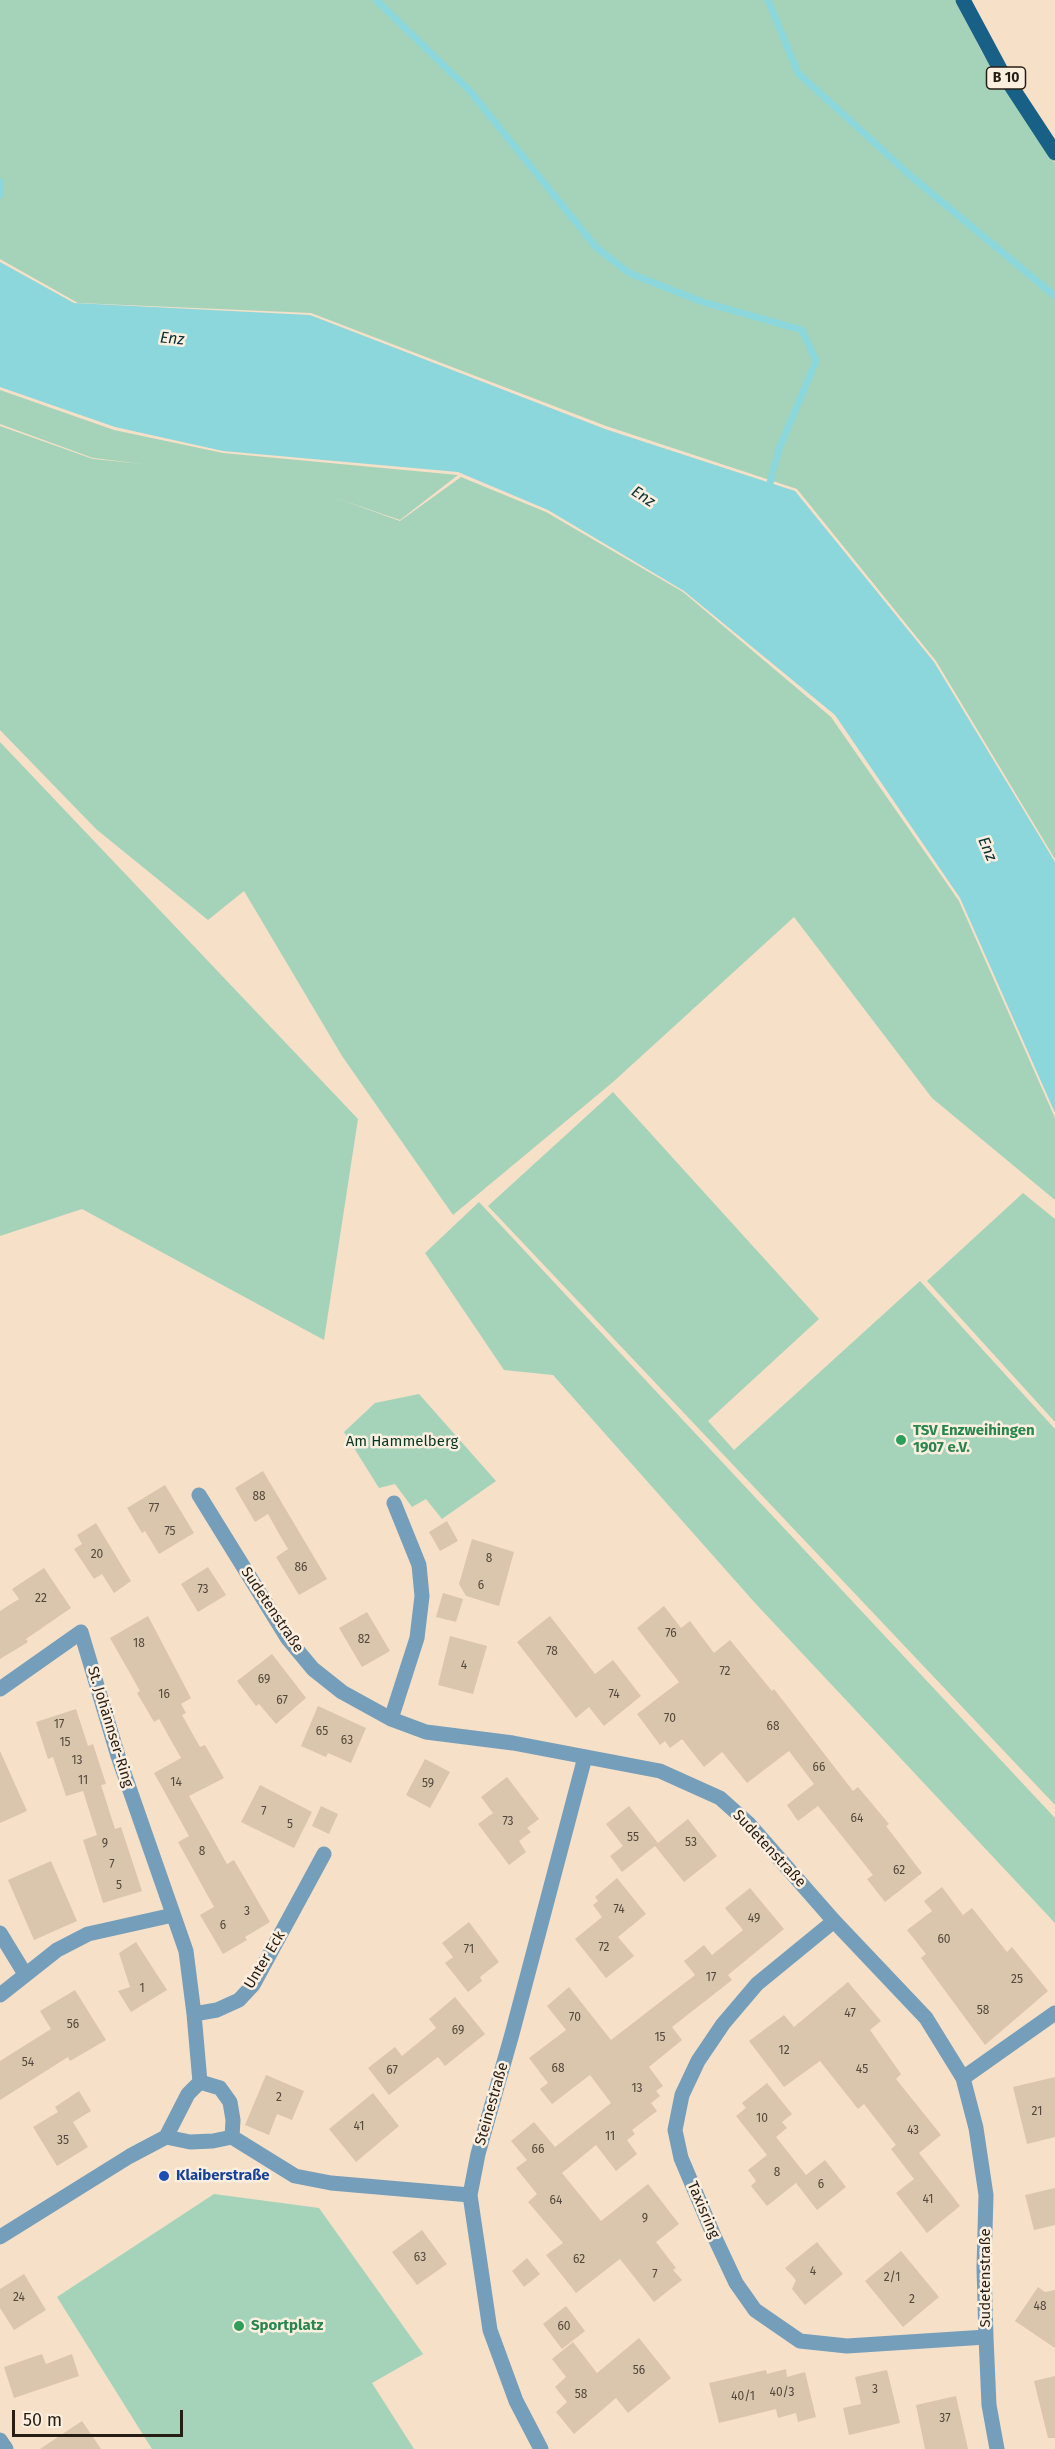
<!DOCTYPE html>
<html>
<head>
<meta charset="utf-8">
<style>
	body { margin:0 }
	#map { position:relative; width:1055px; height:2449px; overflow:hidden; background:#f6e0c8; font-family:"Fira Sans",sans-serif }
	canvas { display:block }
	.scale { position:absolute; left:12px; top:2410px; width:171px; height:27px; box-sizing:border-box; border:3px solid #261e15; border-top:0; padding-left:8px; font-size:18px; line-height:21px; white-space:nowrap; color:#261e15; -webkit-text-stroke:4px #fcefe0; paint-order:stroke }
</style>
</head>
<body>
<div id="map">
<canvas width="1055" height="2449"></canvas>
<div class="scale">50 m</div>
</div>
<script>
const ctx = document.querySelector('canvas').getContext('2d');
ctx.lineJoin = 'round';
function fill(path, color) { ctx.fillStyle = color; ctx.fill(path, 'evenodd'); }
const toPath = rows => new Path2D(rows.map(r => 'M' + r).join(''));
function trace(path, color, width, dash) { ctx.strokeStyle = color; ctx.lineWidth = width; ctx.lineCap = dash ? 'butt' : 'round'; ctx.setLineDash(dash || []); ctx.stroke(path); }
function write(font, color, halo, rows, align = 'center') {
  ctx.font = font + ' "Fira Sans",sans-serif'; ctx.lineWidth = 5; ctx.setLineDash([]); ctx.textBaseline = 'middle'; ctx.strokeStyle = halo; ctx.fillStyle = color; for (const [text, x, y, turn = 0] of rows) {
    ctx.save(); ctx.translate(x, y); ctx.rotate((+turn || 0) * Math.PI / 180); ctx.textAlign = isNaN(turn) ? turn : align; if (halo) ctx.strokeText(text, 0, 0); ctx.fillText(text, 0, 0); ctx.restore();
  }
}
fill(toPath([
	[0,0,955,0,983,54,1055,163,1055,859,936,661,797,489,606,426,311,313,78,303,0,259],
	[0,390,114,430,223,453,458,475,400,520,336,498,400,521,461,477,546,512,683,592,831,717,959,901,1055,1118,1055,1200,932,1098,794,917,613,1082,453,1215,342,1056,244,891,208,920,96,829,0,730,0,426,93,459,143,464,93,458,0,424],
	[0,742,358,1119,324,1340,82,1209,0,1236],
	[613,1092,819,1319,708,1421,734,1450,920,1281,1055,1429,1055,1805,488,1206],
	[1023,1193,1055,1219,1055,1422,927,1281],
	[479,1202,1055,1818,1055,1923,755,1603,553,1375,504,1370,425,1253],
	[419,1394,496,1481,442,1519,426,1499,412,1507,395,1484,379,1488,344,1432,375,1403],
	[214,2194,319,2208,423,2354,372,2383,414,2449,152,2449,57,2297]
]), '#a4d3b9');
fill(toPath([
	[0,262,74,303,310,315,605,429,795,491,934,662,1055,862,1055,1113,960,898,835,715,684,591,548,510,458,472,223,451,115,427,0,387]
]), '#8bd7db');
trace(toPath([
	[376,0,469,90,596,247,629,273,703,302,802,330,816,361,779,449,770,483],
	[768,0,798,73,912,177,1055,296],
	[0,182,0,195]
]), '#8bd7db', 7);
fill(toPath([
	[263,1471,327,1579,299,1595,276,1557,288,1549,278,1532,268,1514,255,1522,235,1488],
	[165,1485,194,1533,159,1554,145,1531,142,1533,127,1508],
	[447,1521,458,1541,440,1551,429,1532],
	[96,1523,131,1581,114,1593,102,1574,94,1579,74,1549,82,1544,77,1535],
	[472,1539,514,1552,499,1606,466,1596,459,1584],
	[208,1567,226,1595,198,1612,181,1584],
	[44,1568,71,1608,26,1639,28,1642,0,1659,0,1611,19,1599,12,1589],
	[443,1593,463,1599,456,1622,436,1617],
	[664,1606,681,1628,690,1621,714,1653,730,1640,772,1691,774,1689,853,1791,858,1787,889,1824,886,1826,922,1873,885,1902,867,1879,873,1875,818,1806,798,1821,787,1805,814,1784,789,1751,747,1783,722,1752,704,1767,682,1739,670,1748,665,1741,660,1745,637,1714,679,1682,637,1628],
	[367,1612,390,1651,362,1667,339,1628],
	[148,1616,191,1698,181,1704,186,1713,182,1715,200,1747,205,1745,224,1778,189,1796,227,1864,234,1860,270,1922,245,1937,247,1940,223,1954,200,1915,214,1907,178,1842,189,1836,154,1773,181,1758,159,1719,154,1722,137,1693,140,1691,110,1638],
	[550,1616,595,1674,613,1660,641,1696,604,1726,589,1707,576,1718,517,1642],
	[450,1636,487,1646,473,1694,438,1685],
	[272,1654,306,1698,276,1724,259,1704,256,1706,237,1681],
	[318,1706,366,1728,351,1763,328,1753,326,1757,301,1746],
	[76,1709,88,1746,93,1744,106,1784,101,1785,115,1829,121,1827,142,1891,103,1903,83,1840,97,1835,83,1791,66,1796,53,1757,48,1759,36,1722],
	[0,1751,27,1811,0,1823],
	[425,1759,450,1772,430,1808,406,1795],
	[507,1777,539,1819,527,1828,531,1832,519,1841,526,1852,509,1865,478,1824,493,1813,481,1797],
	[260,1785,312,1812,294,1848,241,1822],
	[321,1806,338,1814,329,1834,312,1826],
	[629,1806,658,1843,688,1819,717,1856,684,1882,655,1846,622,1872,610,1856,623,1846,606,1824],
	[51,1861,77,1921,34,1940,8,1880],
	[617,1878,646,1914,618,1937,634,1956,606,1978,575,1939,602,1917,593,1905,598,1901,595,1897],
	[942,1887,963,1915,972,1908,1007,1952,1012,1947,1048,1991,985,2045,921,1958,926,1954,907,1930,932,1911,924,1901],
	[750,1888,784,1929,728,1975,732,1980,672,2027,682,2040,649,2067,663,2086,656,2091,660,2096,651,2103,657,2111,632,2130,635,2134,627,2140,637,2154,616,2171,596,2145,562,2173,601,2221,648,2184,679,2224,656,2242,676,2268,673,2270,682,2280,654,2302,620,2259,576,2293,546,2255,563,2243,528,2202,537,2194,516,2168,527,2160,511,2141,534,2122,555,2147,611,2103,590,2075,552,2104,540,2089,548,2083,529,2058,566,2030,547,2006,569,1987,611,2040,695,1975,684,1961,704,1945,712,1955,743,1930,725,1908],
	[469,1922,499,1962,480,1977,482,1981,468,1992,445,1963,453,1957,442,1943],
	[136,1942,167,1990,131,2012,118,1991,130,1987,119,1953],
	[848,1982,881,2021,870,2030,901,2074,896,2079,941,2135,919,2153,960,2206,927,2233,896,2193,914,2179,891,2149,896,2145,864,2104,858,2109,820,2061,784,2087,749,2041,784,2015,794,2027],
	[75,1990,106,2040,70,2061,68,2057,0,2100,0,2061,51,2029,40,2011],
	[455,1997,485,2034,445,2066,438,2057,389,2095,368,2068,395,2047,402,2056,436,2028,429,2019],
	[266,2075,304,2091,292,2120,277,2114,269,2135,245,2125],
	[1055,2077,1055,2137,1027,2144,1013,2087],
	[767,2083,792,2114,782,2122,787,2128,776,2137,806,2175,767,2206,751,2186,756,2181,748,2170,767,2155,736,2116,746,2108,742,2103],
	[79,2091,91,2111,73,2122,88,2147,57,2166,33,2127,58,2112,55,2107],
	[373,2093,399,2126,356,2162,329,2129],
	[825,2160,846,2187,817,2210,796,2183],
	[1055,2188,1055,2225,1034,2230,1025,2195],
	[422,2230,447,2264,417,2285,392,2252],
	[817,2242,843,2274,805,2305,792,2289,796,2280,785,2268],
	[901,2251,939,2297,903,2327,865,2281],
	[527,2258,540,2274,524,2287,512,2271],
	[24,2274,46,2310,14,2330,0,2308,0,2289],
	[1038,2287,1045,2292,1055,2290,1055,2348,1015,2321],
	[566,2306,585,2331,562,2349,543,2324],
	[639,2338,671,2378,628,2413,616,2398,574,2434,556,2412,567,2402,555,2387,566,2377,552,2359,573,2342,597,2373],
	[42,2354,46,2364,72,2354,79,2376,14,2398,4,2367],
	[786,2369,787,2377,805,2372,816,2417,798,2422,796,2413,778,2418,776,2409,719,2423,709,2383,766,2370,767,2374],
	[887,2370,900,2423,849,2435,843,2408,861,2404,855,2377],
	[1055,2376,1055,2438,1048,2438,1034,2381],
	[956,2396,968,2449,925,2449,916,2405],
	[82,2421,101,2449,40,2449]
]), '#dac5ad');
trace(toPath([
	[199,1495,288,1639,313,1669,342,1692,391,1719,426,1732,513,1743,660,1771,720,1798,748,1823,834,1921,926,2018,963,2078,976,2128,986,2195,984,2268,986,2337,989,2405,997,2449],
	[0,1689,81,1632,118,1756,186,1951,194,2014,200,2082],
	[391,1719,417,1638,422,1596,419,1565,394,1503],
	[834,1921,757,1984,723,2024,698,2061,682,2095,675,2130,681,2158,714,2236,736,2283,755,2310,800,2341,847,2346,986,2337],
	[0,1933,25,1974],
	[0,1995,57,1950,88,1934,173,1915],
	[194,2014,217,2010,239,2000,253,1985,324,1854],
	[963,2078,1055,2013],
	[200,2082,220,2088,230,2102,233,2120,232,2137],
	[166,2137,188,2094,200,2082],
	[0,2237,130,2156,166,2137,190,2142,213,2141,232,2137,295,2176,331,2183,470,2195],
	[0,2440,6,2449],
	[541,2449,516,2401,490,2330,470,2195,478,2154,512,2034,585,1757]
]), '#759eba', 15);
trace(toPath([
	[963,0,1000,69,1055,153]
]), '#196087', 15);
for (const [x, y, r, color] of [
	[901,1440,6,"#2e9e5b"],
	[164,2176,6,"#1a4fb4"],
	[239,2326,6,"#2e9e5b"]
]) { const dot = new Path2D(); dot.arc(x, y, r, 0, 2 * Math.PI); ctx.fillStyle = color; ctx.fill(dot); trace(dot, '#fcefe0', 2); }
write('12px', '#53483b', null, [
	["88",259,1497],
	["77",154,1509],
	["75",170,1532],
	["20",97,1555],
	["8",489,1559],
	["86",301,1568],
	["6",481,1586],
	["73",203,1590],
	["22",41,1599],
	["76",671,1634],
	["82",364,1640],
	["18",139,1644],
	["78",552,1652],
	["4",464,1666],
	["72",725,1672],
	["69",264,1680],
	["16",164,1695],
	["74",614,1695],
	["67",282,1701],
	["70",670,1719],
	["17",59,1725],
	["68",773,1727],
	["65",322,1732],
	["63",347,1741],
	["15",65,1743],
	["13",77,1761],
	["66",819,1768],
	["11",83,1781],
	["14",176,1783],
	["59",428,1784],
	["7",264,1812],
	["64",857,1819],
	["73",508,1822],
	["5",290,1825],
	["55",633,1838],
	["53",691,1843],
	["9",105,1844],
	["8",202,1852],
	["7",112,1865],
	["62",899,1871],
	["5",119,1886],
	["74",619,1910],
	["3",247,1912],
	["49",754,1919],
	["6",223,1926],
	["60",944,1940],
	["72",604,1948],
	["71",469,1950],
	["17",711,1978],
	["25",1017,1980],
	["1",142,1989],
	["58",983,2011],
	["47",850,2014],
	["70",575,2018],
	["56",73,2025],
	["69",458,2031],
	["15",660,2038],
	["12",784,2051],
	["54",28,2063],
	["68",558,2069],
	["45",862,2070],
	["67",392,2071],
	["13",637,2089],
	["2",279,2098],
	["21",1037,2112],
	["10",762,2119],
	["41",359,2127],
	["43",913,2131],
	["11",610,2137],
	["35",63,2141],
	["66",538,2150],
	["8",777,2173],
	["6",821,2185],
	["41",928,2200],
	["64",556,2201],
	["9",645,2219],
	["63",420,2258],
	["62",579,2260],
	["4",813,2272],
	["7",655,2275],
	["2/1",892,2278],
	["24",19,2298],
	["2",912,2300],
	["48",1040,2307],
	["60",564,2327],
	["56",639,2371],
	["3",875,2390],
	["40/3",782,2393],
	["58",581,2395],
	["40/1",743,2397],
	["37",945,2419]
]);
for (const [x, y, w] of [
	[1006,78,39]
]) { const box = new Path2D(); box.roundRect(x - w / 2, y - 11, w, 22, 4.5); ctx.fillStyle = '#fcefe0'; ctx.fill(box); trace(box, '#261e15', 1.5); }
write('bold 14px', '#261e15', null, [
	["B 10",1006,78]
]);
write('bold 15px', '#27864d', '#fcefe0', [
	["TSV Enzweihingen",913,1431],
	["1907 e.V.",913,1448],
	["Sportplatz",251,2326]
], 'left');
write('15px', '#063723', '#fcefe0', [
	["Am Hammelberg",402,1442]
]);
write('15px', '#261e15', '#fcefe0', [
	["Sudetenstraße",272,1610,56],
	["St. Johännser-Ring",110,1727,73],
	["Sudetenstraße",769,1849,47],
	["Unter Eck",265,1960,-59],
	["Steinestraße",492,2104,-74],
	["Taxisring",703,2210,67],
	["Sudetenstraße",986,2278,-90]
]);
write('bold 15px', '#164399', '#fcefe0', [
	["Klaiberstraße",176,2176]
], 'left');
write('italic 16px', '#0b3134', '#fcefe0', [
	["Enz",172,339,5],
	["Enz",643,497,33],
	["Enz",987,849,67]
]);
</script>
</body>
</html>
